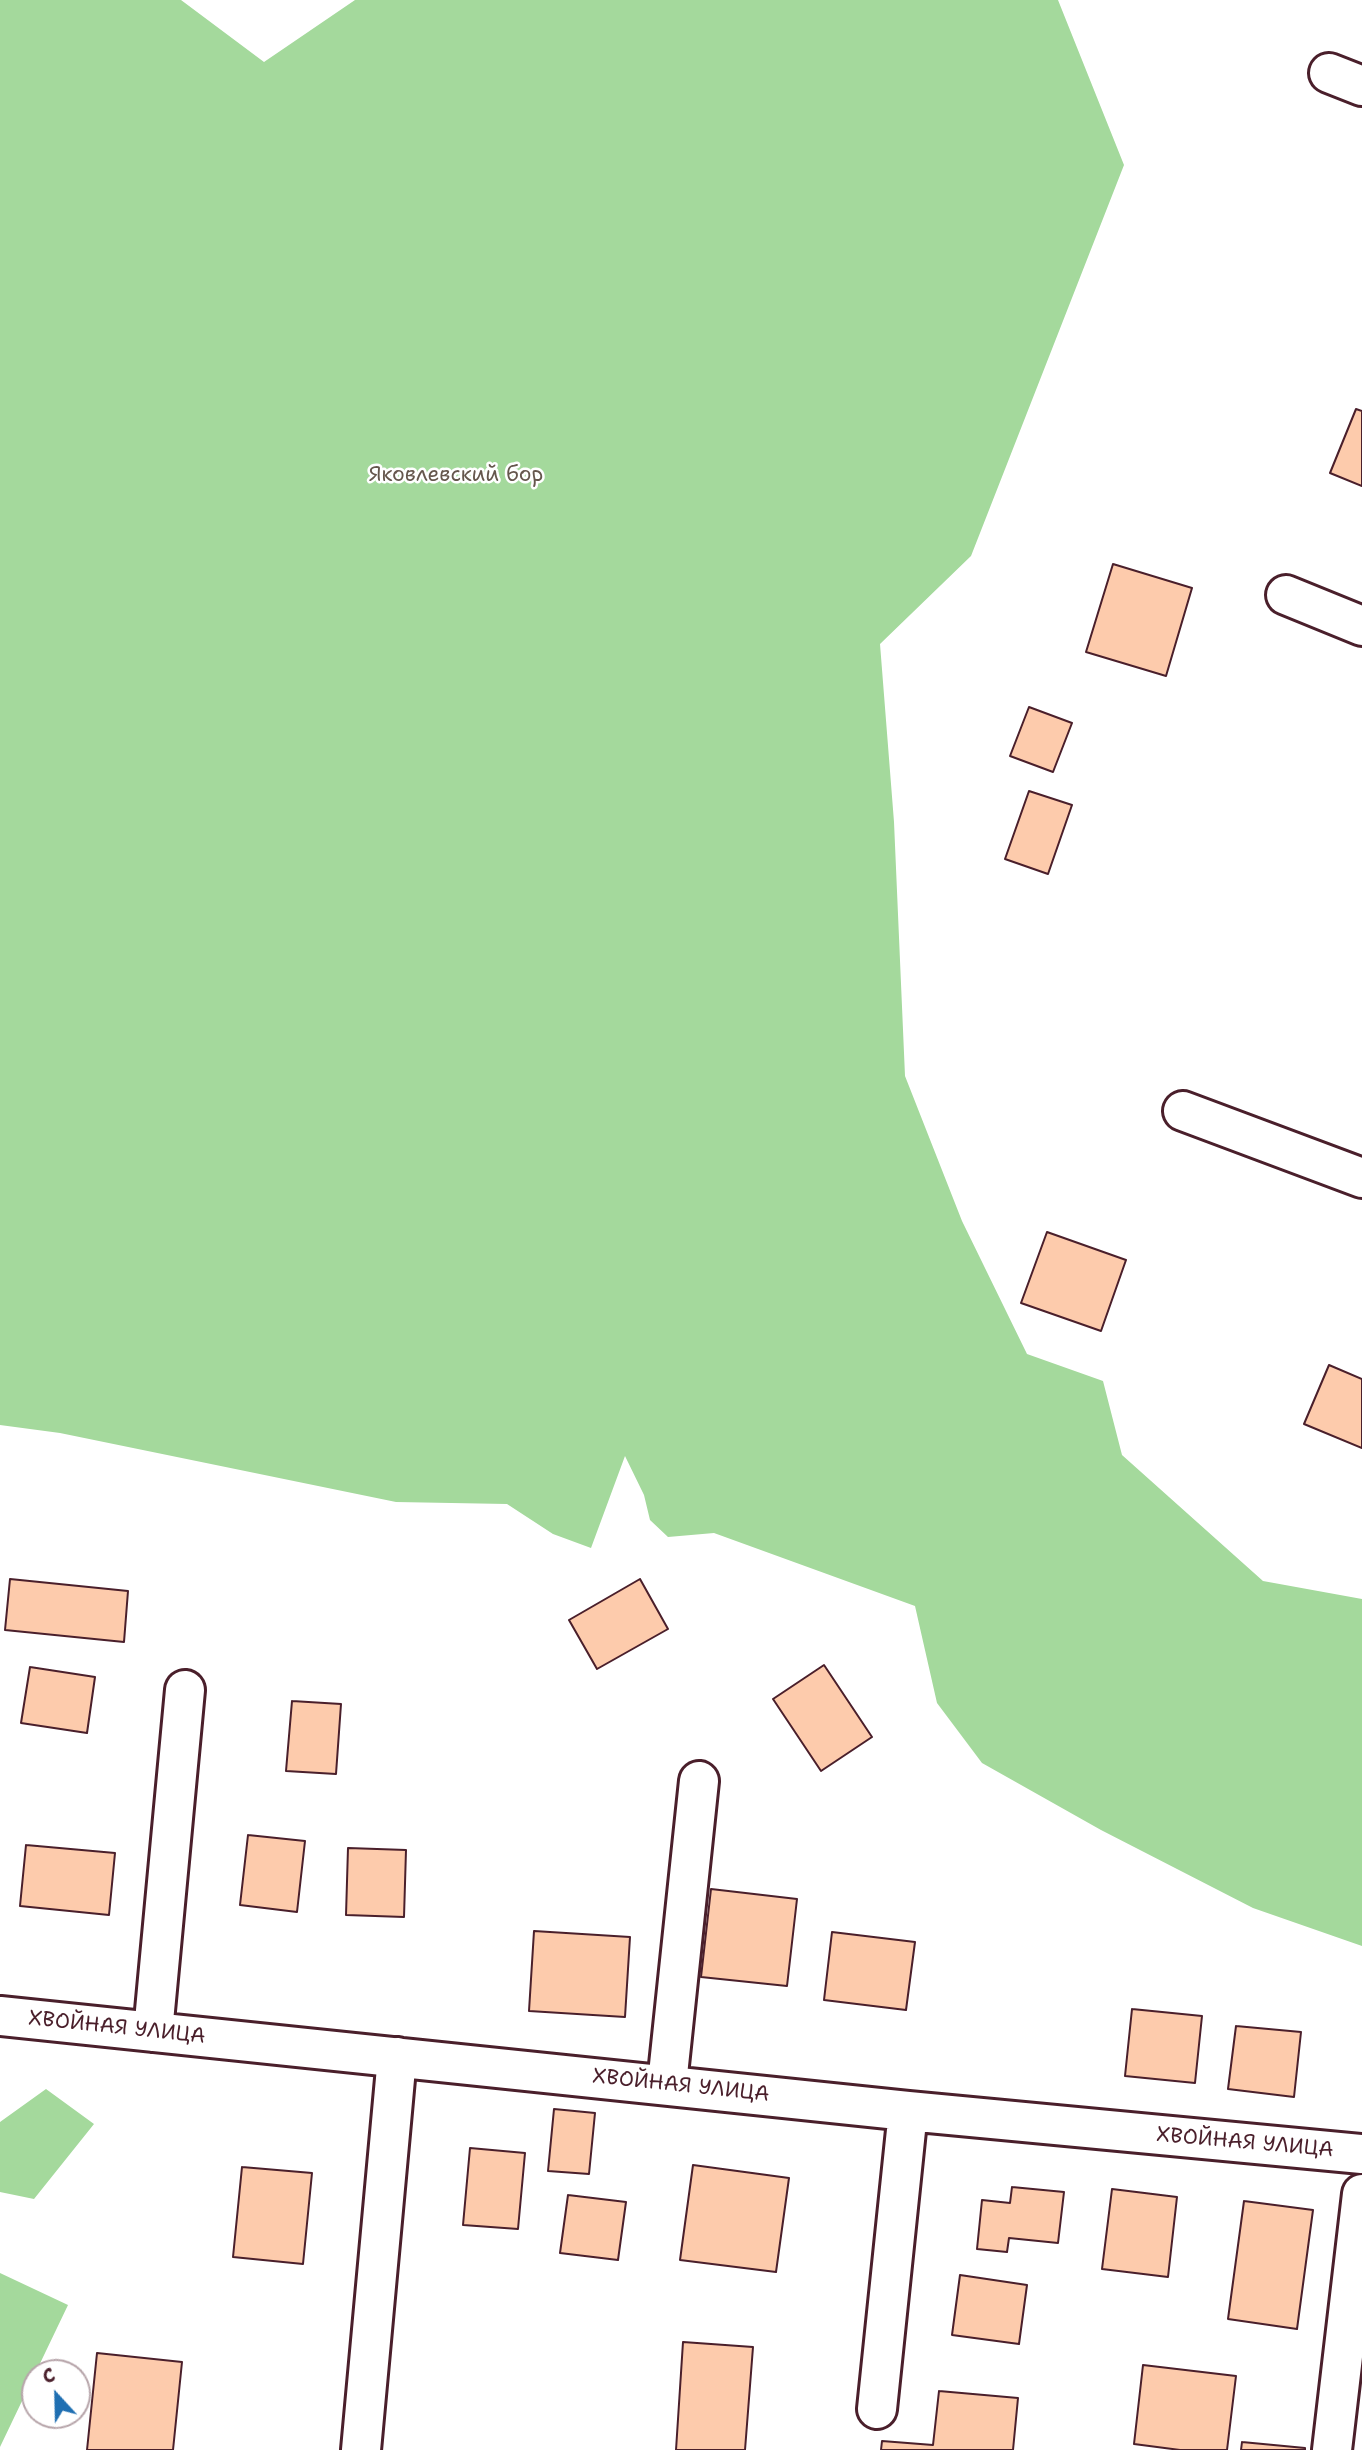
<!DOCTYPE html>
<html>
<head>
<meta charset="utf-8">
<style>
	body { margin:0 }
	#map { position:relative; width:1362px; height:2450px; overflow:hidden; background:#fff; font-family:"Shantell Sans",sans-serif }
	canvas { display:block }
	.north { position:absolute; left:21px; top:2359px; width:70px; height:70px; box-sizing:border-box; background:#fff; border:2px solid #b7a5aa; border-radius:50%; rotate:338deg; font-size:19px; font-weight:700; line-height:28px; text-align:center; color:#4a1f2b }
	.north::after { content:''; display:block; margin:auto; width:24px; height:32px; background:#1f6fb2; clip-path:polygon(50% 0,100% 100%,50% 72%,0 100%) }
</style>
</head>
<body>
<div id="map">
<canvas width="1362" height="2450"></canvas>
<div class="north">С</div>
</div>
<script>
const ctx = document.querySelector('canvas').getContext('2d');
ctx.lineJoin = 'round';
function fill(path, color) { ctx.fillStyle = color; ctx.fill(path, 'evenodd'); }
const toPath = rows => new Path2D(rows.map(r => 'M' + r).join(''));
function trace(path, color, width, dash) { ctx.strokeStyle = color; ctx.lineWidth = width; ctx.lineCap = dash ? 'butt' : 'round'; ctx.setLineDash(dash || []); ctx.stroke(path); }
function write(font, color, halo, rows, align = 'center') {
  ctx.font = font + ' "Shantell Sans",sans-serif'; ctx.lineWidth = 5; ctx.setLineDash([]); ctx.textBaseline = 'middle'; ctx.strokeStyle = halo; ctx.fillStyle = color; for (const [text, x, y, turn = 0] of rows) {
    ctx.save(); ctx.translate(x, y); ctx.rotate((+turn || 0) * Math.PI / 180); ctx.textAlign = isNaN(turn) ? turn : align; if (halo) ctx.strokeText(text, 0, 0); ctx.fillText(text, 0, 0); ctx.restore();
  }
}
fill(toPath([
	[0,0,181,0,264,62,355,0,1058,0,1124,165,971,556,880,644,894,822,905,1076,962,1221,1027,1354,1103,1381,1122,1455,1263,1581,1362,1599,1362,1946,1253,1908,1101,1830,982,1763,937,1703,915,1606,714,1533,668,1537,650,1520,644,1495,625,1456,591,1548,553,1534,507,1504,396,1502,60,1433,0,1425],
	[46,2089,94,2124,34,2199,0,2192,0,2122],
	[0,2273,68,2305,0,2447]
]), '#a4d99c');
const building = toPath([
	[1356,409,1362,411,1362,486,1330,473,1356,409],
	[1113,564,1192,588,1166,676,1086,652,1113,564],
	[1029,707,1072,723,1053,772,1010,756,1029,707],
	[1029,791,1072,805,1048,874,1005,859,1029,791],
	[1047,1232,1126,1260,1101,1331,1021,1303,1047,1232],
	[1329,1365,1362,1379,1362,1448,1304,1424,1329,1365],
	[10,1579,128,1591,124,1642,5,1630,10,1579],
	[640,1579,668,1629,597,1669,569,1620,640,1579],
	[824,1665,872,1737,821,1771,773,1699,824,1665],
	[30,1667,95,1677,87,1733,21,1723,30,1667],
	[292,1701,341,1704,336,1774,286,1771,292,1701],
	[248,1835,305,1841,297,1912,240,1905,248,1835],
	[26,1845,115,1853,109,1915,20,1906,26,1845],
	[348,1848,406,1850,404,1917,346,1915,348,1848],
	[711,1889,797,1899,787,1986,701,1977,711,1889],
	[534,1931,630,1937,625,2017,529,2011,534,1931],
	[832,1932,915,1942,906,2010,824,2000,832,1932],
	[1132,2009,1202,2016,1195,2083,1125,2076,1132,2009],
	[1236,2026,1301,2032,1294,2097,1228,2089,1236,2026],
	[554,2109,595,2113,589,2174,548,2171,554,2109],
	[470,2148,525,2153,518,2229,463,2225,470,2148],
	[693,2165,789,2178,776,2272,680,2260,693,2165],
	[242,2167,312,2173,303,2264,233,2257,242,2167],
	[1012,2187,1064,2192,1058,2243,1009,2238,1007,2252,977,2249,982,2200,1010,2203,1012,2187],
	[1112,2189,1177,2197,1168,2277,1102,2269,1112,2189],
	[568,2195,626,2202,618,2260,560,2253,568,2195],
	[1244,2201,1313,2210,1297,2329,1228,2319,1244,2201],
	[960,2275,1027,2285,1019,2344,952,2335,960,2275],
	[683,2342,753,2347,745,2450,676,2450,683,2342],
	[97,2353,182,2362,173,2450,87,2450,97,2353],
	[1143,2365,1236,2376,1227,2450,1180,2450,1134,2444,1143,2365],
	[939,2391,1018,2398,1013,2450,881,2450,882,2441,933,2445,939,2391],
	[1242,2442,1305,2448,1305,2450,1241,2450,1242,2442]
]);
fill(building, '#fdcbac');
trace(building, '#4a1f2b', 2);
const minor = toPath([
	[1329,73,1362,86],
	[1286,595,1362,626],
	[1183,1111,1362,1178],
	[0,2016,908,2111,1362,2154],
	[153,2032,185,1690],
	[667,2084,699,1781],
	[877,2409,908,2111],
	[361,2450,397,2057],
	[1332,2450,1362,2194]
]);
trace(minor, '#4a1f2b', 44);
trace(minor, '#fff', 38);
write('21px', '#65574d', '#fff', [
	["Яковлевский бор",456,476]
]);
write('21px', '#4a1f2b', '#fff', [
	["ХВОЙНАЯ УЛИЦА",117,2028,6],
	["ХВОЙНАЯ УЛИЦА",681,2086,6],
	["ХВОЙНАЯ УЛИЦА",1245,2143,5]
]);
</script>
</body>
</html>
